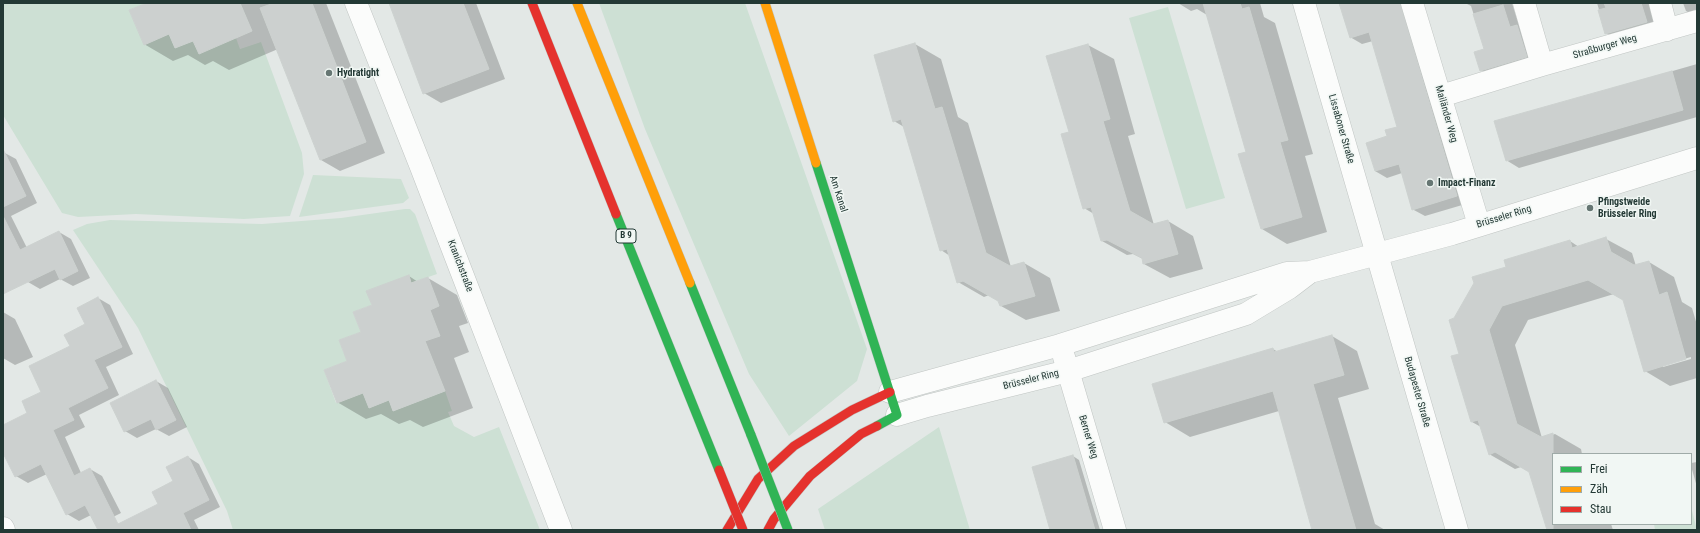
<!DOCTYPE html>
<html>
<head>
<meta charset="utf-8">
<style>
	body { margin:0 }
	#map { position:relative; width:1700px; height:533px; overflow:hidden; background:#e3e8e6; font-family:"Roboto Condensed",sans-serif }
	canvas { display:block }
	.frame { position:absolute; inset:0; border:4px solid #233935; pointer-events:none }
	.legend { position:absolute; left:1552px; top:453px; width:140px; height:72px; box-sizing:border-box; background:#f1f7f4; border:1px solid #9faba8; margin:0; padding:5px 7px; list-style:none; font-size:12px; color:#233935 }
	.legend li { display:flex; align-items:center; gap:8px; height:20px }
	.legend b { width:20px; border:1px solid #9faba8 }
</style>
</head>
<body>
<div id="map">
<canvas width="1700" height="533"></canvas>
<div class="frame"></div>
<ul class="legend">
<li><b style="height:5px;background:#30b455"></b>Frei</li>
<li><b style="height:5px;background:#ff9f0a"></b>Zäh</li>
<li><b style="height:5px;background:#e5322d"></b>Stau</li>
</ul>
</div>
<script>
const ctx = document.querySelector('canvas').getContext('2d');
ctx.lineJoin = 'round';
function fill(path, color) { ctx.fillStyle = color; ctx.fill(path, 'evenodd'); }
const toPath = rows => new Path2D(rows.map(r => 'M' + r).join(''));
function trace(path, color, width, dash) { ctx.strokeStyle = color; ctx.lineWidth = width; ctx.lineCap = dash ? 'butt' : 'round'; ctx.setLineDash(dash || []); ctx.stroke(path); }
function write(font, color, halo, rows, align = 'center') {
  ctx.font = font + ' "Roboto Condensed",sans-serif'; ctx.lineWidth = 3; ctx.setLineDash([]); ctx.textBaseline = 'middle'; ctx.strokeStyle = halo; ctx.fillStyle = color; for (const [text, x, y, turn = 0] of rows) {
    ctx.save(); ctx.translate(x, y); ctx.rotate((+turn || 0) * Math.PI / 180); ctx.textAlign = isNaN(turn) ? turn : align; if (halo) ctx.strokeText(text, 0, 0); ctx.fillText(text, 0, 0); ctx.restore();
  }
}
fill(toPath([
	[3,3,147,3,129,10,144,44,169,34,175,48,193,41,236,38,240,49,261,42,302,153,304,174,290,216,244,219,136,214,78,217,62,213,3,115],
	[599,3,745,3,867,349,857,381,789,436,749,374,645,129],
	[1168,7,1225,198,1186,209,1129,18],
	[313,175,401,179,409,198,403,203,299,217],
	[405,209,410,209,415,214,437,274,411,283,409,276,367,291,372,305,353,312,361,332,339,340,347,361,324,370,336,403,363,393,369,408,389,400,393,411,445,391,452,411,448,412,454,426,474,437,499,427,540,530,233,530,227,511,138,328,73,230,87,224,110,220,262,224,341,218],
	[939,427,970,530,825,530,818,509],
	[1691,507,1697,530,1655,530,1654,524,1691,524]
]), '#cde0d4');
fill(toPath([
	[150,3,326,3,385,153,340,171,321,160,278,49,229,70,213,61,205,65,188,55,173,61,144,44],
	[390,3,476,3,505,79,441,103,424,93],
	[1178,3,1260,3,1264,17,1275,23,1313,154,1305,156,1327,232,1287,244,1262,229,1247,153,1207,15,1197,9,1191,11],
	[1340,3,1412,3,1469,203,1425,216,1412,209,1402,173,1387,178,1375,171,1388,137,1398,127,1373,41,1362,44,1350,37],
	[1465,3,1512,3,1520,28,1538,63,1493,77,1481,70,1485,49,1471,6],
	[1597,3,1663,3,1659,29,1619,41,1606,33],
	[1683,3,1697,3,1697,17,1686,11],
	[915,44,941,59,958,117,968,123,1011,267,1024,263,1050,278,1060,311,1026,320,1001,306,999,301,989,295,984,297,958,282,950,256,941,250,904,127,894,121],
	[1088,45,1114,59,1135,134,1128,136,1154,225,1168,221,1193,236,1203,269,1170,278,1144,264,1143,259,1133,254,1127,255,1102,241,1094,214,1084,208,1070,132],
	[1697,64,1697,117,1519,168,1506,160,1495,122],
	[3,152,16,159,37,203,11,216,27,248,59,232,71,239,90,278,73,286,60,279,40,289,28,282,3,272],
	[1606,239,1632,253,1636,266,1649,262,1674,277,1682,302,1692,308,1697,325,1697,378,1670,386,1645,371,1624,300,1614,294,1528,320,1515,345,1542,438,1555,434,1581,449,1582,454,1553,454,1553,524,1611,524,1613,530,1548,530,1530,472,1521,467,1515,469,1489,454,1481,427,1472,422,1455,319,1507,268,1570,241,1579,247],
	[1691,357,1691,359,1663,367,1663,365],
	[409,276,418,282,428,278,457,295,468,323,459,326,469,352,454,358,473,408,423,427,410,420,399,424,381,414,366,419,337,402,349,362,373,305],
	[98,298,110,305,133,354,106,367,119,395,79,415,85,427,65,437,81,473,90,469,102,476,121,513,103,522,91,515,79,521,67,514,47,474,28,483,16,476,3,450,3,426,29,413,86,325],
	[3,312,15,319,33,357,15,365,3,358],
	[1332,336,1357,351,1369,389,1338,398,1375,524,1385,530,1313,530,1279,411,1190,437,1165,422,1273,349,1278,352],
	[156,381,168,388,187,427,169,436,156,429,137,438,125,431],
	[1073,456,1079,460,1100,530,1052,530],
	[188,457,199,464,220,507,194,520,199,530,122,530,160,505,175,482],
	[1697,462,1697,487,1691,466,1691,463]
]), '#0003');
const building = toPath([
	[147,3,240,3,252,31,199,54,193,41,175,48,169,34,144,45,129,10,147,3],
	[274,3,312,3,366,142,320,160,260,8,274,3],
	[389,3,463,3,489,69,423,94,389,3],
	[1203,3,1240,3,1242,9,1249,7,1288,140,1280,142,1302,217,1261,229,1238,154,1246,152,1203,3],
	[1339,3,1400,3,1457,196,1412,210,1399,164,1375,171,1366,143,1387,136,1385,130,1397,127,1369,32,1350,38,1339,3],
	[1604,3,1641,3,1647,22,1605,34,1598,10,1606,8,1604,3],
	[1503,5,1510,27,1517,25,1527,57,1480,71,1474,52,1484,49,1473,14,1503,5],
	[915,43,935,109,942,107,986,253,1010,266,1024,262,1035,296,1000,306,998,301,963,281,957,283,947,249,940,251,901,119,893,122,874,55,915,43],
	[1088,44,1110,119,1103,121,1130,211,1153,224,1168,220,1178,254,1143,264,1142,258,1107,240,1101,241,1091,207,1083,209,1061,134,1069,132,1046,56,1088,44],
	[1672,71,1683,110,1506,161,1494,121,1672,71],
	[3,149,26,196,3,207,3,149],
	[3,216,20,250,59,231,78,271,60,280,55,269,3,294,3,216],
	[1606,237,1611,252,1634,265,1649,261,1659,295,1667,292,1686,359,1644,372,1623,300,1588,280,1502,306,1489,330,1517,424,1541,437,1553,433,1553,530,1547,530,1529,472,1495,452,1489,455,1478,420,1471,422,1451,356,1459,354,1449,320,1454,318,1474,283,1472,277,1506,267,1504,260,1570,240,1572,248,1606,237],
	[409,275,411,283,428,277,439,306,430,310,440,336,425,341,445,391,393,411,389,400,369,408,363,393,337,403,324,370,347,361,339,340,361,332,353,312,372,305,366,291,409,275],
	[98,297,122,347,94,360,108,388,68,408,74,420,53,430,74,476,90,468,118,524,158,504,152,492,173,481,166,467,188,456,209,500,183,513,191,530,98,530,85,505,66,515,41,464,15,477,3,453,3,425,27,413,22,401,41,392,29,366,70,346,64,335,85,324,77,308,98,297],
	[1332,335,1344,375,1313,384,1356,530,1312,530,1273,391,1164,423,1152,384,1273,348,1274,352,1332,335],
	[156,380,176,420,156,430,151,419,124,432,110,403,156,380],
	[1073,455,1095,530,1050,530,1032,467,1073,455]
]);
fill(building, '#ccd0cf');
trace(building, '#ccd1cf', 1);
const street = toPath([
	[356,3,421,167,561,530],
	[1304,3,1457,530],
	[1412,3,1479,225],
	[1524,3,1542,65],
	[1660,3,1667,30],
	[1441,96,1542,65,1697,21],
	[1064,357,1115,530],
	[890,392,1060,345,1287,273,1310,272,1452,234,1697,158],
	[897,415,927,406,1068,371,1246,314,1289,288,1310,272],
	[3,528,4,530]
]);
const fast = toPath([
	[816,163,897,415,877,426],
	[616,214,719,470],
	[690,283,751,435]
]);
const slow = toPath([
	[577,3,690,283],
	[765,3,816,163]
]);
const jam = toPath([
	[532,3,616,214],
	[727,530,758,479,794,446,852,410,890,392],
	[768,530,774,519,810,476,861,434,877,426]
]);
trace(street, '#c0c5c3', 23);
trace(fast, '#c0c6c3', 10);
trace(slow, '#c0c6c3', 10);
trace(jam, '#c0c6c3', 10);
trace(street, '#fbfcfb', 22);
trace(fast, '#30b455', 9);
trace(slow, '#ff9f0a', 9);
trace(jam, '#e5322d', 9);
const fastBridge = toPath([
	[751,435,788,530]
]);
const jamBridge = toPath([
	[719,470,743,530]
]);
trace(fastBridge, '#bcc4c2', 10, []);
trace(jamBridge, '#bcc4c2', 10, []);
trace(fastBridge, '#30b455', 9);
trace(jamBridge, '#e5322d', 9);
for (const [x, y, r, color] of [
	[329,73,4,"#667673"],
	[1430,183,4,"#667673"],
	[1590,208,4,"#667673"]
]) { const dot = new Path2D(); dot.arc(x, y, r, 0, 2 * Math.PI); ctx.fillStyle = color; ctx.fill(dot); trace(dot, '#f1f7f4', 1.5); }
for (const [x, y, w] of [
	[626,236,20]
]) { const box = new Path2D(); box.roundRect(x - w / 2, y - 7, w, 14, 3); ctx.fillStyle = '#f1f7f4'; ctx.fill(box); trace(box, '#233935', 1); }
write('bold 9px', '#233935', null, [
	["B 9",626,236]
]);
write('10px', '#233935', '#f1f7f4', [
	["Straßburger Weg",1605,47,-16],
	["Mailänder Weg",1446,114,74],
	["Lissaboner Straße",1341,129,74],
	["Am Kanal",838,194,72],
	["Brüsseler Ring",1504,217,-17],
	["Kranichstraße",460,266,69],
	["Brüsseler Ring",1031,380,-14],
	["Budapester Straße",1417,392,74],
	["Berner Weg",1088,437,73]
]);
write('bold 10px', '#233935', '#f1f7f4', [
	["Hydratight",337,73],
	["Impact-Finanz",1438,183],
	["Pfingstweide",1598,202],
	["Brüsseler Ring",1598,214]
], 'left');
</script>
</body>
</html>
